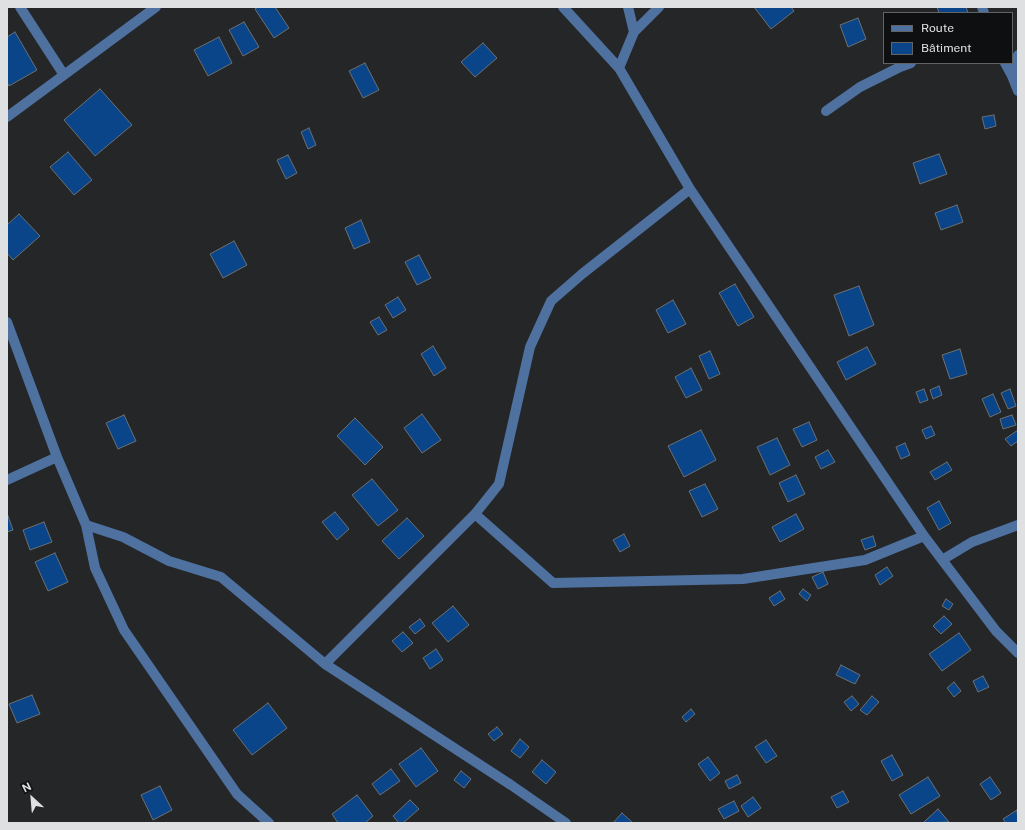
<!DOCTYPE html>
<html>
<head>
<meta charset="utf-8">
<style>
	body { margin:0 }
	#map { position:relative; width:1025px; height:830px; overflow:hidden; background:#242628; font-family:"Public Sans",sans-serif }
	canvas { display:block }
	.frame { position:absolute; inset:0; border:8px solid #dfe0e2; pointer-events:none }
	.legend { position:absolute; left:883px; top:12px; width:130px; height:52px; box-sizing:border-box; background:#0e0f10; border:1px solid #626364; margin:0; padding:5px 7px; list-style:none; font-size:12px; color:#dfe0e2 }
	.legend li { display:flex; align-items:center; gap:8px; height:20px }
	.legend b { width:20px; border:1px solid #626364 }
	.north { position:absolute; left:12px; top:778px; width:40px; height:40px; -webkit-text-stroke:3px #0e0f10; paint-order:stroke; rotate:334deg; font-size:11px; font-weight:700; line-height:16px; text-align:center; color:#dfe0e2 }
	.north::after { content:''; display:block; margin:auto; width:14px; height:18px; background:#dfe0e2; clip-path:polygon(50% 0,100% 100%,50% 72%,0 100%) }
</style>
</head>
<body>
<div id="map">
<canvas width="1025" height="830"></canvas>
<div class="frame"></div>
<ul class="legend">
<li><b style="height:5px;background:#4e71a0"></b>Route</li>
<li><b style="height:11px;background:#094588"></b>Bâtiment</li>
</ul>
<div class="north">N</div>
</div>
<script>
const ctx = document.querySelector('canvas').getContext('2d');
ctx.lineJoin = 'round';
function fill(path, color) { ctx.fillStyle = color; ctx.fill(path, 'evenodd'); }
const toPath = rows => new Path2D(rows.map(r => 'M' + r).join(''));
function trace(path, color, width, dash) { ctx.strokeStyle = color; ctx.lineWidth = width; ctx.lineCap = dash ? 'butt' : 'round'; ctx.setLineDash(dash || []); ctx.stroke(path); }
const building = toPath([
	[258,7,275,7,289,28,274,38,255,9,258,7],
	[754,7,791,7,794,11,771,29,754,7],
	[937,7,966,7,968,13,939,13,937,7],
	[858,18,866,39,848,47,840,25,858,18],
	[244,22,259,47,243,56,229,30,244,22],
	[15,32,37,70,9,86,7,82,7,37,15,32],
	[219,37,232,63,208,76,194,50,219,37],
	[483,43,497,58,475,77,461,62,483,43],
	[365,63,379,90,363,98,349,71,365,63],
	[100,89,132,125,95,156,64,120,100,89],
	[994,115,996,126,985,129,982,117,994,115],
	[309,128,316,145,308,149,301,132,309,128],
	[68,152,92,180,74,195,50,167,68,152],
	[939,154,947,174,920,184,913,163,939,154],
	[288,155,297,173,286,179,277,160,288,155],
	[957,205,963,222,941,230,935,213,957,205],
	[19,214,40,236,13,260,7,253,7,225,19,214],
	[361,220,370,242,354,249,345,228,361,220],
	[234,241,247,265,223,278,210,254,234,241],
	[419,255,431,278,417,285,405,262,419,255],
	[735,284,754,317,738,326,719,293,735,284],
	[859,286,874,325,849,336,834,295,859,286],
	[398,297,406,310,393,318,385,305,398,297],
	[673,300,686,324,668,333,656,310,673,300],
	[379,317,387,330,378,335,370,322,379,317],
	[433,346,446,368,434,376,421,354,433,346],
	[867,347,876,364,846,380,837,362,867,347],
	[960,349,967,374,950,379,942,355,960,349],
	[710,351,720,374,709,379,699,356,710,351],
	[691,368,702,390,686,398,675,377,691,368],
	[939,386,942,395,933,399,930,390,939,386],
	[924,389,928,400,920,403,916,392,924,389],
	[1010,389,1016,406,1008,409,1001,393,1010,389],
	[993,394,1001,412,990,417,982,399,993,394],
	[422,414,441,440,422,453,404,428,422,414],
	[124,415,136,441,118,449,106,423,124,415],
	[1012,415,1016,425,1003,429,1000,419,1012,415],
	[355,418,383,447,365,465,337,436,355,418],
	[809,422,817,440,802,447,793,429,809,422],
	[931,426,935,435,926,439,922,430,931,426],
	[701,430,716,460,684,477,668,446,701,430],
	[1018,430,1018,441,1011,446,1005,439,1018,430],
	[777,438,790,465,770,475,757,447,777,438],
	[905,443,910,455,901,459,896,447,905,443],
	[828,450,835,462,821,469,815,457,828,450],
	[947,462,952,470,935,480,930,472,947,462],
	[796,475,805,494,788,502,779,483,796,475],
	[372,479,398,510,378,526,352,495,372,479],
	[705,484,718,509,702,517,689,491,705,484],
	[939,501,951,523,939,530,927,508,939,501],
	[335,512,349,529,337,540,322,522,335,512],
	[796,514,804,529,780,542,772,527,796,514],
	[8,516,13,530,7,532,7,517,8,516],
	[407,518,424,536,399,559,382,541,407,518],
	[44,522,52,542,30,550,23,530,44,522],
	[624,534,630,546,620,552,613,540,624,534],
	[873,536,876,546,865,550,861,540,873,536],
	[55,553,68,582,48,591,35,562,55,553],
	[887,567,893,576,880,585,875,575,887,567],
	[823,572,828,584,818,589,812,577,823,572],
	[803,589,811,595,807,601,799,594,803,589],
	[780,591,785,599,774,606,769,598,780,591],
	[946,599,953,604,949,610,942,606,946,599],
	[453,606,469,625,448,642,432,623,453,606],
	[944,616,952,624,941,634,933,626,944,616],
	[420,619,425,626,415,634,409,627,420,619],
	[403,632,413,643,402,652,392,641,403,632],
	[959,633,971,650,942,671,929,654,959,633],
	[436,649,443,660,430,669,423,658,436,649],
	[841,665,860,675,855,684,836,675,841,665],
	[983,676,989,687,978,692,973,681,983,676],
	[954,682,961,691,954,697,947,688,954,682],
	[32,695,40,714,17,723,9,704,32,695],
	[852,696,859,704,851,711,844,702,852,696],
	[872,696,879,702,867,715,860,710,872,696],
	[268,703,287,728,252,755,233,730,268,703],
	[691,709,695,714,686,722,682,717,691,709],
	[497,727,503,734,494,741,488,734,497,727],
	[520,739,529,747,520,758,511,751,520,739],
	[766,740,777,756,766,763,755,747,766,740],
	[421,748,438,771,416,787,399,764,421,748],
	[892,755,903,775,892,781,881,761,892,755],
	[708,757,720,773,710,781,698,764,708,757],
	[542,760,556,772,546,784,532,772,542,760],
	[391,769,400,781,380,795,372,784,391,769],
	[461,771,471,779,464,788,454,780,461,771],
	[737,775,741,783,729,789,725,781,737,775],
	[928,777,940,796,911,814,899,795,928,777],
	[990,777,1001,793,991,800,980,784,990,777],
	[160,786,172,810,153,820,141,795,160,786],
	[843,791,849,802,837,808,831,797,843,791],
	[357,795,373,816,365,823,338,823,332,814,357,795],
	[753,797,761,808,748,817,741,806,753,797],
	[410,800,419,809,403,823,399,823,393,816,410,800],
	[734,801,739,811,724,819,718,809,734,801],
	[938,809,949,822,925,823,924,822,938,809],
	[1017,810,1018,823,1006,823,1003,819,1017,810],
	[622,813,633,823,613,823,622,813]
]);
fill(building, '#094588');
trace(building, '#6d7073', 1);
trace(toPath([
	[20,7,64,75],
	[563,7,619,68,690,189,924,536,996,631,1018,653],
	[982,7,984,13],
	[634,32,659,7],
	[1018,55,1012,76,1018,91],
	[1005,63,1012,76],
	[619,68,634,32,628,7],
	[826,111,860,87,900,67,911,63],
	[7,117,156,7],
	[7,322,57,457,86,525,123,537,169,561,221,577,325,664,511,785,566,823],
	[7,480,57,457],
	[475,514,553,583,743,579,865,560,924,536],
	[86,525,95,568,124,630,237,794,269,823],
	[942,560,972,542,1018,525],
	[325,664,475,514,499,484,530,347,551,301,582,274,690,189]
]), '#4e71a0', 10);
</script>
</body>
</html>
